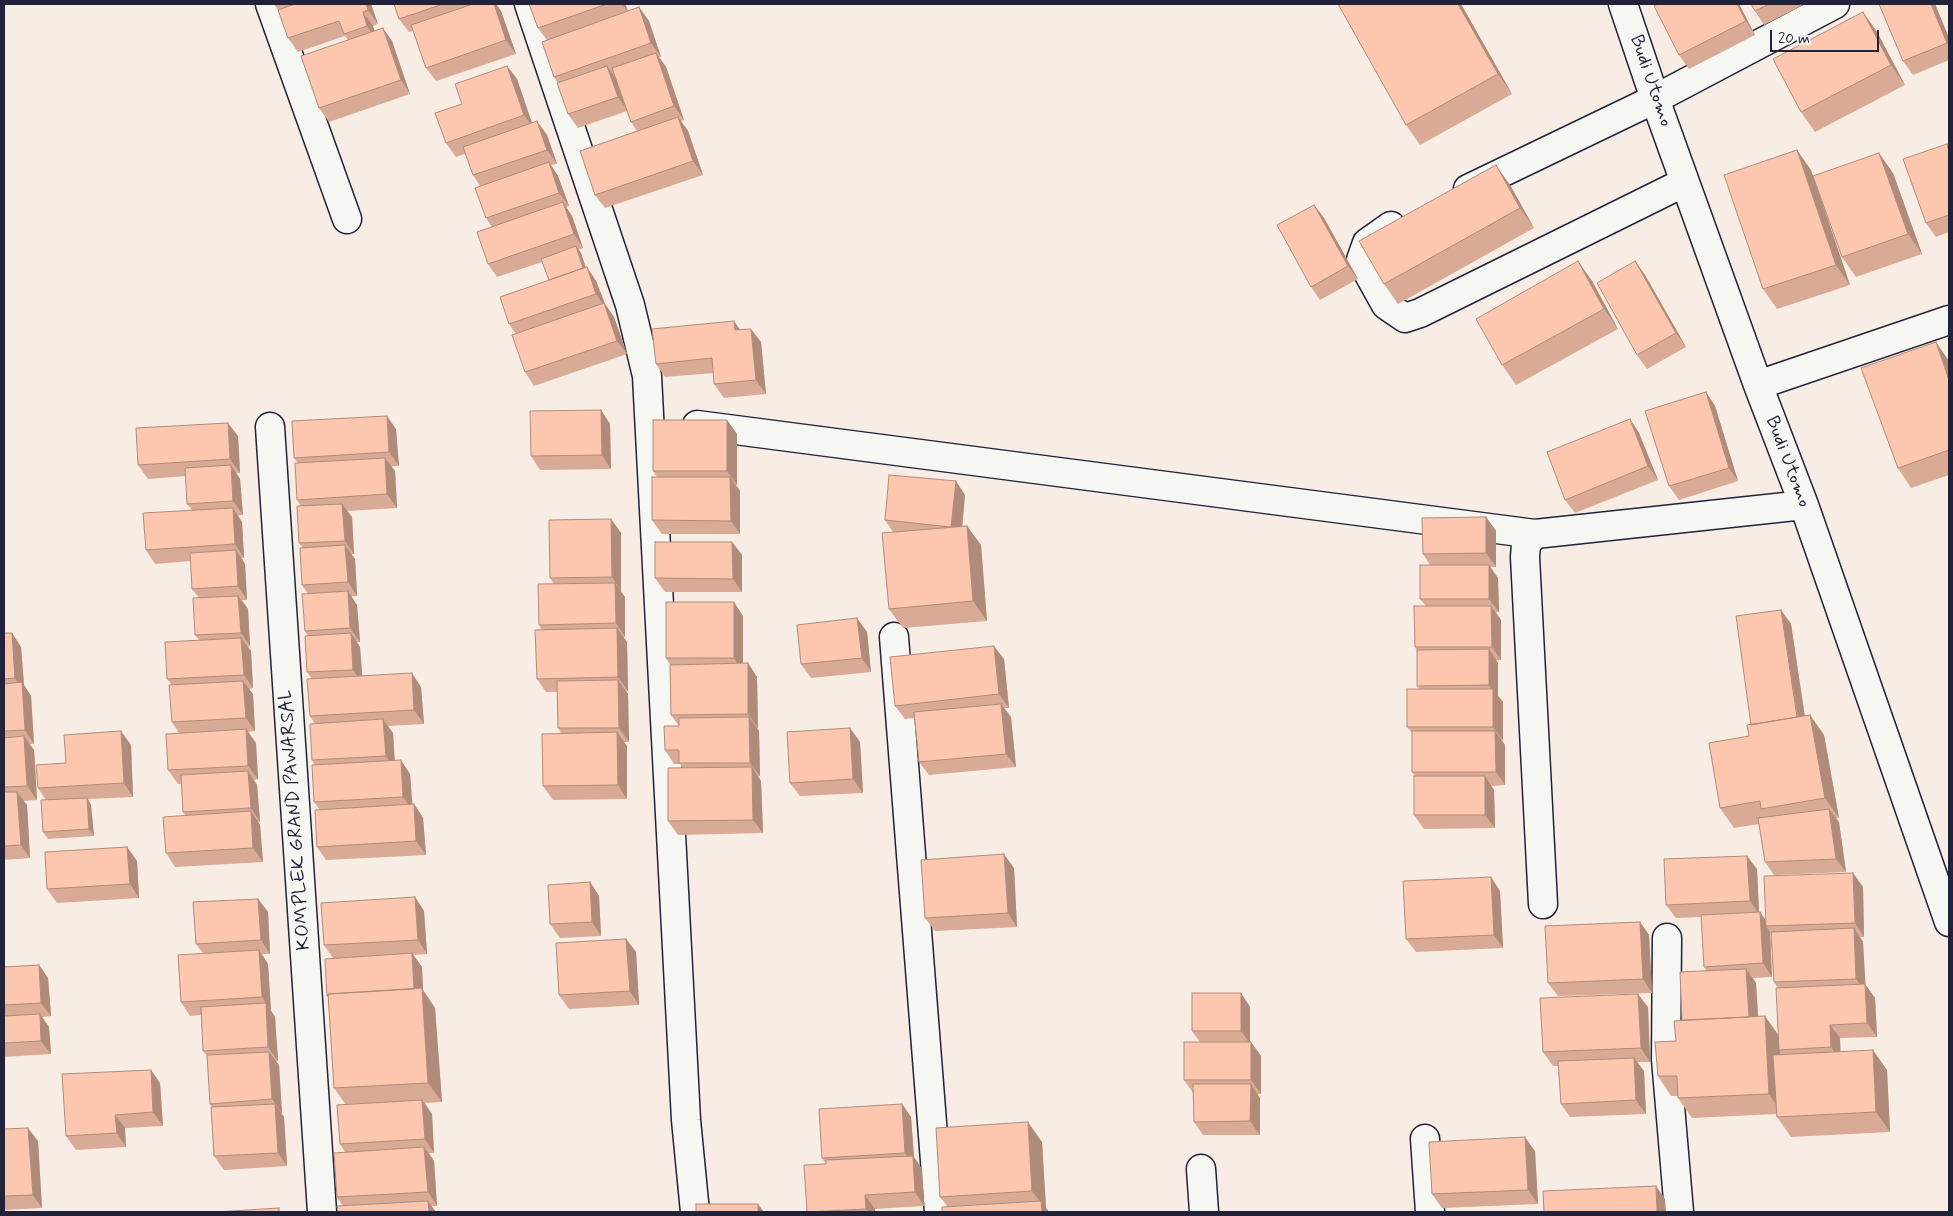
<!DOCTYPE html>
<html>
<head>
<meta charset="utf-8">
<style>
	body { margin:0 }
	#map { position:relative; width:1953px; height:1216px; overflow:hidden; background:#f7ede4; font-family:Mynerve,sans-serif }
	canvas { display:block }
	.frame { position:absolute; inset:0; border:5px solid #22223b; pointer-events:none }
	.scale { position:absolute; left:1770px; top:30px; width:109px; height:22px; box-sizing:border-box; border:2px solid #22223b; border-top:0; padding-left:6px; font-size:15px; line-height:18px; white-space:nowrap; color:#22223b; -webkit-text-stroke:4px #f6f6f2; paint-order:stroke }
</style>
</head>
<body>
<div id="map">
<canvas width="1953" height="1216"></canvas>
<div class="frame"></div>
<div class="scale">20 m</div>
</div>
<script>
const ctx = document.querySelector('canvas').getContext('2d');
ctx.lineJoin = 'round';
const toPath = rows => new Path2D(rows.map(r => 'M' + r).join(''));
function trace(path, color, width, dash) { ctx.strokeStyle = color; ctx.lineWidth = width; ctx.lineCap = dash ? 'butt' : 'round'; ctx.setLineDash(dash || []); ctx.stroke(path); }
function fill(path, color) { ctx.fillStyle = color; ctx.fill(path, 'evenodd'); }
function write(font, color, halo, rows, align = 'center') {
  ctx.font = font + ' Mynerve,sans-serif'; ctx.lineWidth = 4; ctx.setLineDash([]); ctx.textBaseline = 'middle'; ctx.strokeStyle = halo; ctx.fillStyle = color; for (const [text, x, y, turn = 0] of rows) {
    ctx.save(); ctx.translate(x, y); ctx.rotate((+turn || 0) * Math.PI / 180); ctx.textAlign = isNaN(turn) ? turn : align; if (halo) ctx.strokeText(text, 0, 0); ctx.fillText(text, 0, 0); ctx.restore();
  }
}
const minor = toPath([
	[270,4,347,219],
	[529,4,630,305,647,376,686,1120,695,1212],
	[1623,4,1655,99,1758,385,1804,505,1949,922],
	[1468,189,1655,99,1835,4],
	[1391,226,1367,243,1361,260,1386,305,1405,318,1420,313,1685,182],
	[1758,385,1949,320],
	[697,425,1535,534],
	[270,427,322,1212],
	[894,637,939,1212],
	[1543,904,1525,557,1526,544,1535,534,1804,505],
	[1667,938,1666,1059,1679,1212],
	[1425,1139,1430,1212],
	[1201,1169,1204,1212]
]);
trace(minor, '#22223b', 31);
trace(minor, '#f6f6f2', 28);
fill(toPath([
	[274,4,371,4,378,24,373,26,374,31,392,41,410,94,329,122,319,108,348,40,345,36,298,52,288,38,278,10],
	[394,4,496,4,501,11,516,54,436,81,426,68,413,31,409,32,399,19],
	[529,4,625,4,628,11,639,7,649,21,661,57,659,57,666,67,684,120,681,121,688,131,703,175,605,208,595,195,637,131,631,122,627,111,578,128,568,114,558,83,554,77,547,40,538,28],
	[1461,4,1512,94,1420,145,1406,125],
	[1658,4,1739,4,1755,35,1689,69,1679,55],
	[1751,4,1805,4,1764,25,1755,11],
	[1935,4,1949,38,1949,60,1913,75,1903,61],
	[1863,12,1877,32,1905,85,1815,132,1801,112],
	[507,66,517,79,532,123,547,135,557,164,551,165,558,176,569,206,566,207,572,216,583,248,578,250,581,253,586,267,596,281,605,304,614,317,627,354,534,386,525,372,516,334,509,324,549,280,542,262,497,277,488,264,492,227,486,218,480,186,473,175,465,154,456,157,446,143,462,104],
	[1949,148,1949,232,1936,237,1926,223],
	[1811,170,1850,285,1777,309,1763,289],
	[1893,173,1922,254,1856,277,1842,257],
	[1510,185,1534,228,1398,304,1384,284],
	[1314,205,1324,218,1358,279,1320,300,1311,287],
	[1635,261,1645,275,1686,347,1647,369,1637,355],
	[1592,281,1618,329,1516,385,1502,365],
	[734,321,740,330,761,342,766,394,724,398,714,384,714,373,665,377,656,364],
	[1949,361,1949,475,1911,488,1898,468],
	[1706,392,1715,406,1738,481,1679,500,1669,486],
	[601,410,610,424,611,469,540,470,531,456],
	[1630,419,1639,433,1658,480,1575,513,1565,500],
	[727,420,737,434,737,485,736,485,740,491,740,534,662,534,652,520,657,477,653,471],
	[396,429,399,466,391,466,395,471,397,508,347,511,352,517,354,554,351,554,355,559,357,596,351,596,357,605,360,642,357,642,360,647,362,676,421,687,424,724,388,726,393,733,395,760,410,774,412,804,414,804,423,818,426,855,326,860,317,847,320,810,314,802,315,765,312,760,315,724,310,716,312,679,307,672,308,636,305,631,308,594,302,585,303,548,299,543,301,506,297,500,298,463,294,458],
	[238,436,240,473,236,473,240,479,243,515,238,515,242,522,244,558,242,558,245,564,247,600,242,600,248,609,250,646,247,647,251,651,253,688,249,689,253,694,255,731,248,732,256,743,258,779,254,780,257,785,260,822,258,822,260,825,263,862,175,867,166,853,185,815,183,812,181,784,178,784,168,770,179,733,172,722,172,685,167,679,199,640,195,635,199,598,192,589,191,561,155,564,146,550,192,510,187,504,186,476,148,479,138,465],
	[965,495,962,526,967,526,981,545,987,621,903,628,889,609,893,532,885,520],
	[1486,517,1496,531,1496,567,1490,567,1498,578,1499,612,1496,612,1501,620,1501,660,1496,660,1498,663,1498,696,1503,702,1503,740,1502,740,1505,745,1505,785,1491,786,1494,790,1495,828,1424,829,1414,815,1415,776,1412,772,1412,733,1407,727,1420,689,1417,686,1417,651,1415,647,1426,606,1420,599,1430,565,1423,554],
	[611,519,621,533,621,591,620,591,625,597,625,637,623,637,627,642,628,691,626,691,628,694,629,742,624,742,627,746,627,799,553,800,543,786,561,733,558,728,557,692,546,692,537,679,542,630,539,625,554,584,550,578],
	[732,542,742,555,742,592,665,592,655,578],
	[1781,610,1791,624,1805,716,1810,715,1824,735,1839,818,1836,818,1839,822,1846,872,1774,875,1765,862,1759,824,1734,828,1720,808,1749,736],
	[743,616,743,663,748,663,757,677,758,728,756,728,759,731,760,776,758,776,761,781,763,833,678,835,668,821,683,768,680,764,674,764,665,750,679,726,671,715,670,665,666,658],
	[867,632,871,672,811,678,801,664],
	[4,633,12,633,21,647,24,685,31,696,34,744,29,744,34,750,37,800,23,801,27,805,30,858,4,860],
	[1004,659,1009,708,1004,708,1011,717,1016,767,929,775,919,762,915,718,905,719,895,706],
	[850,728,860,742,863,793,800,796,790,783],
	[131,745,133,797,88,799,91,805,94,836,48,839,43,832,46,800,38,788,66,763],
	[127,847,137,861,139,898,57,903,47,889],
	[1014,868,1017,927,935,931,925,918],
	[1757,869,1759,913,1766,920,1853,873,1863,887,1864,937,1860,937,1863,942,1865,984,1875,998,1877,1037,1840,1038,1840,1052,1887,1070,1890,1132,1791,1137,1777,1117,1776,1114,1692,1118,1678,1098,1678,1096,1671,1096,1658,1076,1676,1041,1682,1020,1707,971,1704,967,1701,917,1676,918,1666,905],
	[1770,932,1771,934,1774,982,1778,988,1779,1036,1758,1016,1756,983,1753,978,1772,977],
	[590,882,599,896,601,936,560,938,550,924],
	[1500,891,1503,948,1416,952,1406,939],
	[415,897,424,911,427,954,413,955,422,967,423,990,435,1008,442,1102,425,1103,432,1114,434,1153,429,1153,434,1161,437,1206,431,1206,436,1212,338,1212,343,1206,337,1197,345,1152,340,1144,346,1105,334,1088,328,997,327,996,333,958,324,945],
	[258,899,268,912,270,954,262,954,268,964,271,1011,275,1017,278,1061,276,1061,279,1065,282,1113,281,1113,284,1117,287,1166,224,1170,214,1156,212,1107,210,1104,207,1056,203,1051,201,1015,190,1016,181,1002,203,953,196,944],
	[1640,922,1649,935,1652,993,1558,996,1548,983],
	[626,939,636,952,639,1005,569,1009,559,995],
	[39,965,48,978,51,1016,42,1017,49,1027,51,1054,4,1057,4,967],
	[1241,993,1250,1007,1250,1042,1251,1042,1261,1056,1261,1094,1257,1094,1260,1098,1260,1135,1203,1135,1194,1122,1193,1093,1184,1080,1200,1042,1192,1031],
	[1648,1007,1650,1062,1637,1062,1644,1071,1646,1114,1570,1117,1561,1104,1558,1066,1553,1066,1543,1052],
	[160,1083,163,1126,125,1128,126,1147,76,1150,66,1136],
	[902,1104,911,1117,914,1157,922,1169,924,1206,875,1209,875,1212,807,1212,826,1164,822,1158],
	[4,1129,38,1141,42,1208,4,1210],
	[1042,1142,1046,1208,1049,1212,947,1206,940,1197],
	[1535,1151,1538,1204,1442,1208,1432,1194]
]), '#d9ab96');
fill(toPath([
	[366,4,371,4,378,24,368,10],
	[494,4,496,4,501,11,516,54,506,40],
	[622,4,625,4,629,13],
	[1458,4,1461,4,1512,94,1498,74],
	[1737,4,1739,4,1755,35,1746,21],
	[1931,4,1935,4,1949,38,1949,45,1947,43],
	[639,7,649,21,661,57,651,43],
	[363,12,373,26,377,40,367,26],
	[1863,12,1877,32,1905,85,1891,65],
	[383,28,392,41,410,94,401,80],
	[656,53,666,67,684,120,674,106],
	[507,66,517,79,534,129,524,115],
	[607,66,617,80,628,111,618,97],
	[678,117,688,131,703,175,693,161],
	[537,121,547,135,557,164,547,150],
	[1797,150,1811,170,1850,285,1836,265],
	[1879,153,1893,173,1922,254,1908,234],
	[549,162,558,176,569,206,559,193],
	[1496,165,1510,185,1534,228,1520,208],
	[563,202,572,216,583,248,574,234],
	[1314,205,1324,218,1358,279,1348,266],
	[576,246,581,253,589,279,585,272],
	[1578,261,1592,281,1618,329,1604,309],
	[1635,261,1645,275,1686,347,1676,333],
	[587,267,596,281,605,304,614,317,627,354,617,341,605,307,596,294],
	[734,321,743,335,735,330],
	[751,329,761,342,766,394,756,380],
	[1936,342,1949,361,1949,380],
	[1706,392,1715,406,1738,481,1729,468],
	[601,410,610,424,611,469,602,455],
	[387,416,396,429,399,466,389,452],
	[1630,419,1639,433,1658,480,1648,466],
	[727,420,737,434,737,485,727,471],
	[228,423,238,436,240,473,230,459],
	[385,458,395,471,397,508,387,494],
	[231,465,240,479,243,515,233,501],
	[730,477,740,491,740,534,731,521],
	[956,481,965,495,961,540,951,527],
	[342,504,352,517,354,554,345,541],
	[233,508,242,522,244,558,235,544],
	[1486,517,1496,531,1496,567,1486,553],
	[611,519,621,533,621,591,612,577],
	[967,526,981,545,987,621,973,601],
	[732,542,742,555,742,592,733,579],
	[345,545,355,559,357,596,348,582],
	[236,550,245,564,247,600,238,586],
	[1489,565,1498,578,1499,612,1489,599],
	[615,583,625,597,625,637,616,623],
	[348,591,357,605,360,642,350,628],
	[238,596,248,609,250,646,241,633],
	[734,602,743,616,743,672,734,658],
	[4,603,5,623,4,621],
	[1491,606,1501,620,1501,660,1492,647],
	[1781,610,1791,624,1807,732,1798,718],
	[857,618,867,632,871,672,862,658],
	[617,628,627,642,628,691,618,677],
	[12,633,21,647,24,685,31,696,34,744,25,730,22,689,15,678],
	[351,633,360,647,363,684,353,670],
	[241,638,251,651,253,688,244,675],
	[994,646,1004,659,1009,708,999,694],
	[1489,649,1498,663,1498,696,1503,702,1503,740,1493,727,1493,692,1489,685],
	[748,663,757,677,758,728,748,714],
	[412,673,421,687,424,724,414,710],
	[618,680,628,694,629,742,619,728],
	[243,681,253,694,255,731,246,718],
	[1001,704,1011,717,1016,767,1006,754],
	[1810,715,1824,735,1839,818,1825,798],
	[749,717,759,731,760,776,750,763],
	[383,719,393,733,395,770,386,756],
	[850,728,860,742,863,793,853,779],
	[246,729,256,743,258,779,248,766],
	[121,731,131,745,133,797,124,783],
	[1495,731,1505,745,1505,785,1496,772],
	[617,732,627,746,627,799,618,785],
	[24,736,34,750,37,800,27,786],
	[401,760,410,774,413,811,403,797],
	[752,767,761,781,763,833,753,820],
	[248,771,257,785,260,822,251,808],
	[1485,776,1494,790,1495,828,1485,815],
	[17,792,27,805,30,858,21,845],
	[87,798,91,805,94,836,89,829],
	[414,804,423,818,426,855,416,841],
	[1829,809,1839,822,1846,872,1836,859],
	[251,811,260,825,263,862,253,848],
	[127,847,137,861,139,898,130,884],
	[1004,854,1014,868,1017,927,1008,913],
	[1747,856,1757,869,1759,914,1750,901],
	[1853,873,1863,887,1864,937,1855,923],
	[1491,877,1500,891,1503,948,1494,935],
	[590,882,599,896,601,936,592,922],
	[415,897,424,911,427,954,418,940],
	[258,899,268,912,270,954,261,940],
	[1760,912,1770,926,1766,926,1770,932,1772,977,1763,963],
	[1640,922,1649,935,1652,993,1643,979],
	[1854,928,1863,942,1866,993,1856,979],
	[626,939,636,952,639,1005,630,991],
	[259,950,268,964,271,1011,262,997],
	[412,953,422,967,423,990,435,1008,442,1102,428,1083,414,991],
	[39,965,48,978,51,1016,41,1003],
	[1746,969,1756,983,1759,1031,1749,1017],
	[1865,984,1875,998,1877,1037,1867,1023],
	[1241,993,1250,1007,1250,1044,1241,1031],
	[1638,994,1648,1007,1650,1062,1641,1048],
	[266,1003,275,1017,278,1061,268,1047],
	[40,1014,49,1027,51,1054,41,1041],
	[1765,1016,1779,1036,1783,1114,1769,1094],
	[1830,1025,1840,1038,1841,1061,1831,1047],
	[1251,1042,1261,1056,1261,1094,1251,1080],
	[1873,1050,1887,1070,1890,1132,1876,1112],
	[269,1052,279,1065,282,1113,272,1099],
	[1634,1058,1644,1071,1646,1114,1636,1100],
	[151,1070,160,1083,163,1126,153,1112],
	[1251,1084,1260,1098,1260,1135,1250,1121],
	[422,1100,432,1114,434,1153,425,1139],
	[275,1104,284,1117,287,1166,278,1153],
	[902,1104,911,1117,914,1157,922,1169,924,1206,915,1192,913,1164,905,1153],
	[115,1115,125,1128,126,1147,117,1133],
	[1028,1122,1042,1142,1046,1208,1049,1212,1042,1212,1042,1204,1032,1191],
	[28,1128,38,1141,42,1208,33,1195],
	[1525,1137,1535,1151,1538,1204,1528,1190],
	[424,1147,434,1161,437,1206,428,1192],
	[1656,1186,1665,1199,1666,1212,1657,1212],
	[865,1195,875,1209,875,1212,868,1212,866,1209],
	[428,1201,436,1212,429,1212],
	[758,1204,764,1212,758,1212]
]), '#b08b7a');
const building = toPath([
	[295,4,366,4,368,10,363,12,367,26,344,34,339,21,288,38,278,10,295,4],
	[394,4,443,4,399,19,394,4],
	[473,4,494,4,506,40,426,68,411,25,473,4],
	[529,4,607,4,538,28,529,4],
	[1338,4,1458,4,1498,74,1406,125,1338,4],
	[1658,4,1737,4,1746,21,1679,55,1654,6,1658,4],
	[1751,4,1769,4,1755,11,1751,4],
	[1879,4,1931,4,1947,43,1903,61,1879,4],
	[639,7,651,43,554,77,542,42,639,7],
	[1863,12,1891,65,1801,112,1773,59,1863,12],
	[383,28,401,80,319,108,301,56,383,28],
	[656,53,674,106,631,122,612,68,656,53],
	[507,66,524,115,446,143,435,113,462,104,455,84,507,66],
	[607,66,618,97,568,114,557,83,607,66],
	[678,117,693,161,595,195,580,151,678,117],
	[537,121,547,150,473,175,463,147,537,121],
	[1947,144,1949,151,1949,215,1926,223,1903,159,1947,144],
	[1797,150,1836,265,1763,289,1724,175,1797,150],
	[1879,153,1908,234,1842,257,1813,176,1879,153],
	[549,162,559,193,486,218,475,188,549,162],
	[1496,165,1520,208,1384,284,1359,241,1496,165],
	[563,202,574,234,488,264,477,232,563,202],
	[1314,205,1348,266,1311,287,1277,225,1314,205],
	[576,246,583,268,549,280,541,259,576,246],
	[1578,261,1604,309,1502,365,1476,319,1578,261],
	[1635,261,1676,333,1637,355,1597,283,1635,261],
	[587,267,596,294,509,324,500,297,587,267],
	[604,303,617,341,525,372,512,335,604,303],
	[734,321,735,330,751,329,756,380,714,384,712,358,656,364,652,329,734,321],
	[1936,342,1949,380,1949,450,1898,468,1861,368,1936,342],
	[1706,392,1729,468,1669,486,1645,411,1706,392],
	[601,410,602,455,531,456,530,411,601,410],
	[387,416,389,452,294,458,292,421,387,416],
	[1630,419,1648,466,1565,500,1547,452,1630,419],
	[653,420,727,420,727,471,653,471,653,420],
	[228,423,230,459,138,465,136,428,228,423],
	[385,458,387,494,297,500,295,463,385,458],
	[231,465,233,501,187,504,185,468,231,465],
	[889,475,956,481,951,527,885,520,889,475],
	[652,477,730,477,731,521,652,520,652,477],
	[342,504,345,541,299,543,297,506,342,504],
	[233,508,235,544,146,550,143,513,233,508],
	[1486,517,1486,553,1423,554,1422,518,1486,517],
	[611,519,612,577,550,578,549,520,611,519],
	[967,526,973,601,889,609,882,533,967,526],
	[655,542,732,542,733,579,655,578,655,542],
	[345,545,348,582,302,585,300,548,345,545],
	[236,550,238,586,192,589,190,553,236,550],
	[1420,565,1489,565,1489,599,1420,599,1420,565],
	[615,583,616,623,539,625,538,584,615,583],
	[348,591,350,628,305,631,302,594,348,591],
	[238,596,241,633,195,635,193,598,238,596],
	[666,602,734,602,734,658,666,658,666,602],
	[1414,606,1491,606,1492,647,1415,647,1414,606],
	[1781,610,1797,717,1751,725,1736,616,1781,610],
	[857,618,862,658,801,664,797,625,857,618],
	[617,628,618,677,537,679,535,630,617,628],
	[4,633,12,633,15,678,4,679,4,633],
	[351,633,353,670,307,672,305,636,351,633],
	[241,638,244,675,167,679,165,642,241,638],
	[994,646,999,694,895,706,890,657,994,646],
	[1489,649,1489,685,1417,686,1417,650,1489,649],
	[748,663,748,714,671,715,670,665,748,663],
	[412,673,414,710,310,716,307,679,412,673],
	[618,680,619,728,558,728,557,681,618,680],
	[243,681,246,718,172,722,169,685,243,681],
	[22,682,25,730,4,731,4,684,22,682],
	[1407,689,1493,689,1493,727,1407,727,1407,689],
	[1001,704,1006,754,919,762,914,712,1001,704],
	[1810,715,1825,798,1761,809,1760,801,1720,808,1709,743,1749,736,1747,725,1810,715],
	[749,717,750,763,679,763,679,750,665,750,664,726,679,726,679,718,749,717],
	[383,719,386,756,312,760,310,724,383,719],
	[850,728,853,779,790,783,787,732,850,728],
	[246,729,248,766,168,770,166,734,246,729],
	[121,731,124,783,38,788,36,765,66,763,64,735,121,731],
	[1412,731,1495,731,1496,772,1412,772,1412,731],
	[617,732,618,785,543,786,542,734,617,732],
	[24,736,27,786,4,787,4,738,24,736],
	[401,760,403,797,314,802,312,765,401,760],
	[752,767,753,820,668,821,668,768,752,767],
	[248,771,251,808,183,812,181,775,248,771],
	[1414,776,1485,776,1485,815,1414,815,1414,776],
	[4,792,17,792,21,845,4,846,4,792],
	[87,798,89,829,43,832,41,800,87,798],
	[414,804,416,841,317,847,315,810,414,804],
	[1829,809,1836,859,1765,862,1758,818,1829,809],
	[251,811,253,848,166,853,163,817,251,811],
	[127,847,130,884,47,889,45,852,127,847],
	[1004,854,1008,913,925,918,921,860,1004,854],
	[1747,856,1750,901,1666,905,1664,859,1747,856],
	[1853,873,1855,923,1766,926,1764,876,1853,873],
	[1491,877,1494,935,1406,939,1403,881,1491,877],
	[590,882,592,922,550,924,548,885,590,882],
	[415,897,418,940,324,945,321,903,415,897],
	[258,899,261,940,196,944,193,902,258,899],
	[1760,912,1763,963,1704,967,1701,915,1760,912],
	[1640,922,1643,979,1548,983,1545,926,1640,922],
	[1854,928,1856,979,1774,982,1771,932,1854,928],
	[626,939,630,991,559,995,556,943,626,939],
	[259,950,262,997,181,1002,178,955,259,950],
	[412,953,414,989,328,994,328,996,327,996,325,959,412,953],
	[39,965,41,1003,4,1005,4,967,39,965],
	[1746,969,1749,1017,1682,1020,1680,972,1746,969],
	[1865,984,1867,1023,1830,1025,1831,1047,1779,1050,1776,988,1865,984],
	[422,988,428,1083,334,1088,328,994,422,988],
	[1192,993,1241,993,1241,1031,1192,1031,1192,993],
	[1638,994,1641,1048,1543,1052,1540,998,1638,994],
	[266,1003,268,1047,203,1051,201,1007,266,1003],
	[40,1014,41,1041,4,1043,4,1016,40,1014],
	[1765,1016,1769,1094,1678,1098,1677,1076,1658,1076,1655,1042,1676,1041,1674,1021,1765,1016],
	[1184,1042,1251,1042,1251,1080,1184,1080,1184,1042],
	[1873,1050,1876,1112,1777,1117,1773,1055,1873,1050],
	[269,1052,272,1099,210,1104,207,1055,269,1052],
	[1634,1058,1636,1100,1561,1104,1558,1061,1634,1058],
	[151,1070,153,1112,115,1115,117,1133,66,1136,62,1074,151,1070],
	[1193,1084,1251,1084,1250,1121,1194,1122,1193,1084],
	[422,1100,425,1139,340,1144,337,1105,422,1100],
	[275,1104,278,1153,214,1156,211,1107,275,1104],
	[902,1104,905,1153,822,1158,819,1109,902,1104],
	[1028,1122,1032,1191,940,1197,936,1128,1028,1122],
	[28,1128,33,1195,4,1196,4,1129,28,1128],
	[1525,1137,1528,1190,1432,1194,1429,1142,1525,1137],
	[424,1147,428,1192,337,1197,334,1153,424,1147],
	[913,1156,915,1192,865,1195,866,1209,807,1212,804,1165,826,1164,826,1160,913,1156],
	[1656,1186,1657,1212,1544,1212,1543,1191,1656,1186],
	[428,1201,429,1212,338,1212,337,1206,428,1201],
	[1041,1201,1042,1212,942,1212,942,1207,1041,1201],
	[696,1204,758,1204,758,1212,696,1212,696,1204],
	[279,1208,279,1212,215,1212,279,1208]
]);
fill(building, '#fcc7ae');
trace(building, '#b08b7a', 1);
write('19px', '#22223b', '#f6f6f2', [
	["Budi Utomo",1650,81,71],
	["Budi Utomo",1787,462,69],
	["KOMPLEK GRAND PAWARSAL",296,820,-94]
]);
</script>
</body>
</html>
